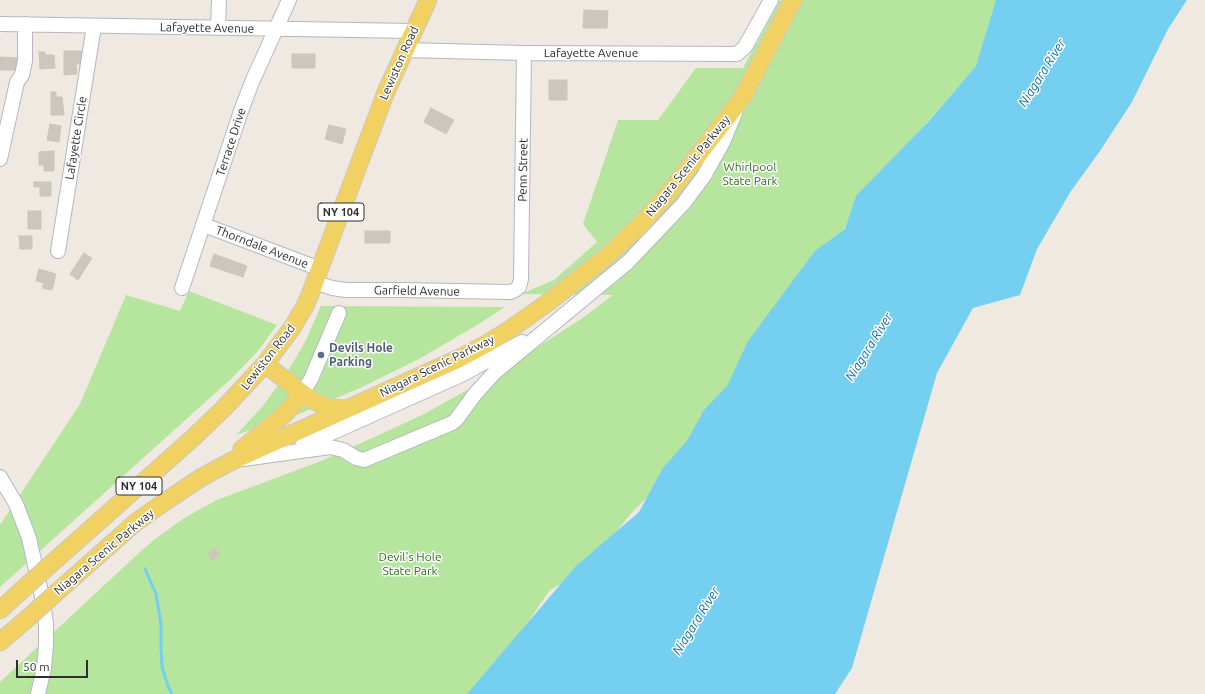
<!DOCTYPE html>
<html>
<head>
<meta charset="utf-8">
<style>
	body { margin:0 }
	#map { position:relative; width:1205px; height:694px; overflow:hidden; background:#efe9e1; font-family:Ubuntu,sans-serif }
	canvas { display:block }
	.scale { position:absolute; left:16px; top:660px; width:72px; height:18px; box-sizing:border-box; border:2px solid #2e2e2e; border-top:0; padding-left:5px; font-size:12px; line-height:14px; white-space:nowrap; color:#2e2e2e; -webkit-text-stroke:3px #fff; paint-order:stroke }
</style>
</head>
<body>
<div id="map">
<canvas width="1205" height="694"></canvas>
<div class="scale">50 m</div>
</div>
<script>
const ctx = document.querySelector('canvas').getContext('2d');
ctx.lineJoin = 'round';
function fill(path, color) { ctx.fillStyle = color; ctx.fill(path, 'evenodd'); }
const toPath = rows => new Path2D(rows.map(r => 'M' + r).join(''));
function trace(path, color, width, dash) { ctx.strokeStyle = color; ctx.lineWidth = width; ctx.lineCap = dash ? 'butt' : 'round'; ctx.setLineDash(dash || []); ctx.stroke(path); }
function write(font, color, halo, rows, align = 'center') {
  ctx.font = font + ' Ubuntu,sans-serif'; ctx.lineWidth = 3; ctx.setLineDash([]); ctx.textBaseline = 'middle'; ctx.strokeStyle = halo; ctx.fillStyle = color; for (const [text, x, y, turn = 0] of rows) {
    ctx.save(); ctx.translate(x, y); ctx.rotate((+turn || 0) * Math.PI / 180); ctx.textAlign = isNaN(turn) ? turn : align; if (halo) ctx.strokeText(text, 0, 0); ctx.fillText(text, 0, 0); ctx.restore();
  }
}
fill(toPath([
	[780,0,999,0,985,56,858,202,838,241,656,489,634,510,612,537,576,575,550,590,540,604,522,632,473,694,0,694,0,682,140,552,154,540,184,518,217,500,321,461,390,430,424,414,489,378,521,358,584,317,613,295,521,294,554,280,597,242,583,224,618,120,658,120,696,68,743,68],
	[189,291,277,325,257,352,232,378,0,587,0,525,80,404,126,295,180,311],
	[321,306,505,307,477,325,419,359,360,388,299,414,236,435,262,407,285,376,305,342]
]), '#b6e59e');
fill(toPath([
	[996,0,1187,0,1168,29,1132,102,1100,151,1071,191,1037,249,1020,295,973,308,937,373,852,668,835,694,467,694,576,566,639,512,663,468,687,441,704,410,727,386,748,341,815,251,845,229,856,196,929,121,976,66]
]), '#75cff0');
trace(toPath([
	[145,569,156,594,161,624,161,647,162,667,168,686,172,694]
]), '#75cff0', 3);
const building = toPath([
	[584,10,608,11,607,28,583,28,584,10],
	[64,51,82,51,82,64,76,64,77,74,64,75,64,51],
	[39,52,45,52,45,55,54,55,55,68,40,69,39,52],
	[292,54,315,54,315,68,292,68,292,54],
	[0,57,19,58,19,70,0,70,0,57],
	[549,80,567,80,567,100,549,100,549,80],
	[51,92,56,92,56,97,62,97,64,115,51,115,51,92],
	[431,108,454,120,446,134,424,122,431,108],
	[50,124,61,126,59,142,47,140,50,124],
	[329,125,346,129,342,144,325,139,329,125],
	[54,151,54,171,44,171,44,165,39,165,39,152,54,151],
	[34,182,51,182,51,196,40,196,40,187,34,187,34,182],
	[28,211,41,211,41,229,28,229,28,211],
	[365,231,390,231,390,243,365,243,365,231],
	[19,236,32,236,32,249,20,249,19,236],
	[84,253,92,258,78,280,70,274,84,253],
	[214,254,247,266,243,277,210,266,214,254],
	[39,269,56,274,52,290,42,288,44,283,36,281,39,269],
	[215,548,220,555,212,560,208,553,215,548]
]);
fill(building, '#cbc7bf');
trace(building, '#cbc5ba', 1);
const minor = toPath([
	[0,24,413,31],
	[218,28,219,0],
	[404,50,524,53,737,54,745,47,771,0],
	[0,159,17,82,22,75,25,61,25,24],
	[204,225,320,269],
	[58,251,94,26],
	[315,282,332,288,346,290,403,290,510,292,515,290,519,287,521,279,524,53],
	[182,288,241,111,252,82,289,0],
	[302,393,311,379,339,313],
	[302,446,461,375,522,342],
	[243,459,330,447,343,450,356,458,364,460,452,423,456,420,475,394,495,372,628,262,683,204,704,176,723,142,735,113],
	[0,477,16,504,29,538,43,601,46,624,46,645,44,668,38,694]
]);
const major = toPath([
	[265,364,302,393,312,400,329,408,346,409],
	[242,449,285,414,302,393],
	[51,564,194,437,225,407,265,364,292,328,305,306,311,292,386,92,428,0],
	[57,592,135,523,163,503,202,477,232,461,462,357,486,344,509,330,550,301,607,256,640,225,672,189,742,98,793,0],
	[0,610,22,590],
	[0,642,28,618]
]);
trace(minor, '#b4b7c1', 16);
trace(major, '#c9c9c9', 19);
trace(minor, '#fff', 14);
trace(major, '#f2d163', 17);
const majorBridge = toPath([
	[22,590,51,564],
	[28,618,57,592]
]);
trace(majorBridge, '#c9c9c9', 19, []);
trace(majorBridge, '#f2d163', 17);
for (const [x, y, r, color] of [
	[321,355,4,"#5c6f8a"]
]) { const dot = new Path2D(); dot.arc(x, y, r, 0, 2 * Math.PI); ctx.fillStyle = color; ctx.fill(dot); trace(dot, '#fff', 1.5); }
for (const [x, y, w] of [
	[341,212,46],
	[139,486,46]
]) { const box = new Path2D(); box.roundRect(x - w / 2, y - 9, w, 18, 3); ctx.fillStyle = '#fff'; ctx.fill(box); trace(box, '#2e2e2e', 1); }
write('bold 11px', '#2e2e2e', null, [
	["NY 104",341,212],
	["NY 104",139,486]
]);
write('12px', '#2e2e2e', '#fff', [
	["Lafayette Avenue",207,28,1],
	["Lafayette Avenue",591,53],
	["Lewiston Road",399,63,-66],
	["Lafayette Circle",76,138,-81],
	["Terrace Drive",231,142,-72],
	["Niagara Scenic Parkway",688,166,-51],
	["Penn Street",523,170,-89],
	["Thorndale Avenue",262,247,21],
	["Garfield Avenue",417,291,1],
	["Lewiston Road",268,357,-52],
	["Niagara Scenic Parkway",437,366,-26],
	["Niagara Scenic Parkway",104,552,-40]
]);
write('12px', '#2c6e1b', '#fff', [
	["Whirlpool",750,167],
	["State Park",750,181],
	["Devil's Hole",410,557],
	["State Park",410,571]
]);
write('bold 12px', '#4e5e75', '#fff', [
	["Devils Hole",329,348],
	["Parking",329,362]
], 'left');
write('italic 13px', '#0d6fa3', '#fff', [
	["Niagara River",1042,73,-58],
	["Niagara River",869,347,-58],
	["Niagara River",696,621,-58]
]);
</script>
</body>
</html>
